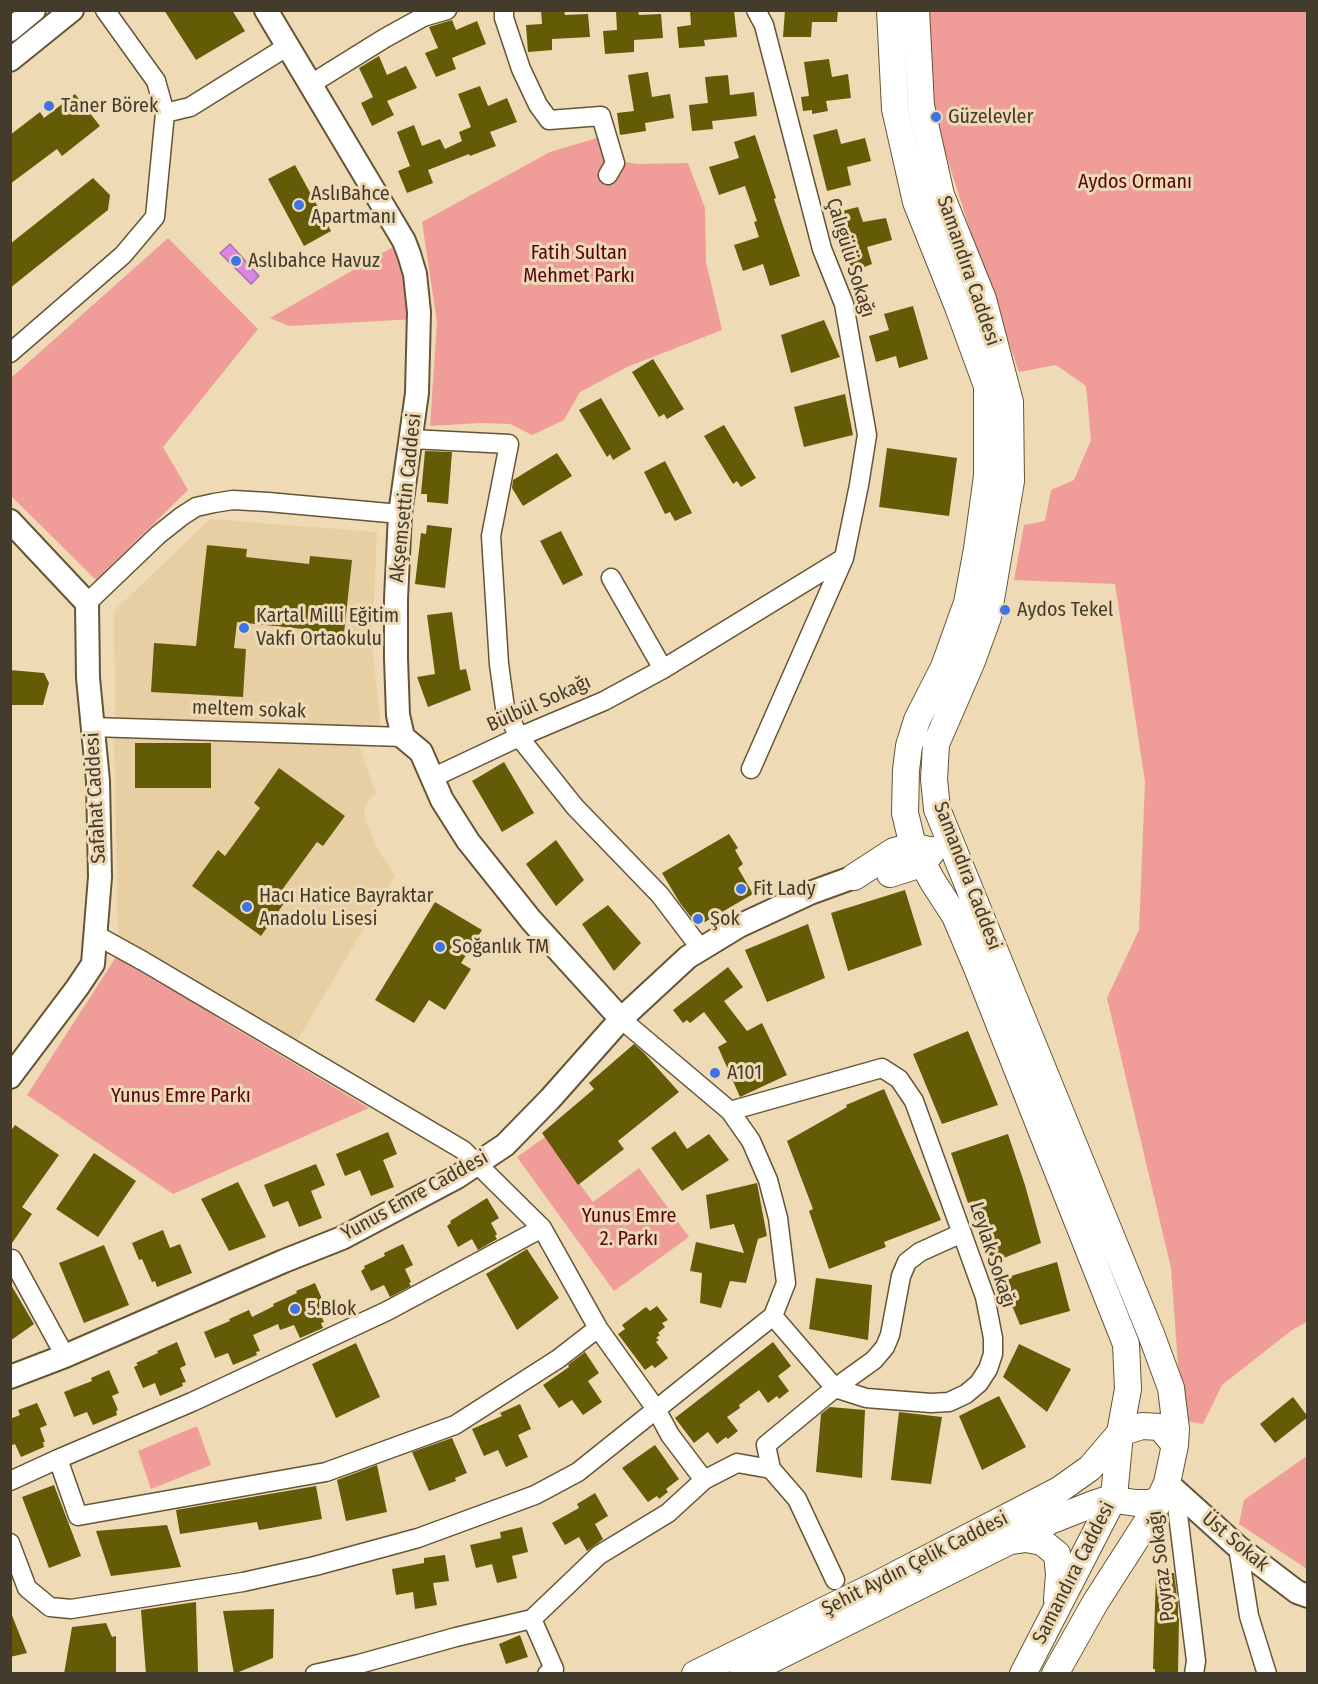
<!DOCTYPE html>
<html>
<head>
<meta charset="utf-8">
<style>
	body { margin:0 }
	#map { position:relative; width:1318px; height:1684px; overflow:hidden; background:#eedab5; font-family:"Fira Sans Condensed",sans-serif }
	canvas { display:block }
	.frame { position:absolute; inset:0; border:12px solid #433b2c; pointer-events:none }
</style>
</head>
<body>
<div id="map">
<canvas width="1318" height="1684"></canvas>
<div class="frame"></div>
</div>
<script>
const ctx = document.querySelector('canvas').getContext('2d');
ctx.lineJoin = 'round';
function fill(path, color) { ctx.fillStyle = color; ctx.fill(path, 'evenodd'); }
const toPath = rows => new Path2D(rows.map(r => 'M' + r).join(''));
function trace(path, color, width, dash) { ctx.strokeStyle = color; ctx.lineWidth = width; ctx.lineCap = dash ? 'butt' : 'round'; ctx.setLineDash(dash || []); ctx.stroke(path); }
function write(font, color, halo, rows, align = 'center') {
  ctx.font = font + ' "Fira Sans Condensed",sans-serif'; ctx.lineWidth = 6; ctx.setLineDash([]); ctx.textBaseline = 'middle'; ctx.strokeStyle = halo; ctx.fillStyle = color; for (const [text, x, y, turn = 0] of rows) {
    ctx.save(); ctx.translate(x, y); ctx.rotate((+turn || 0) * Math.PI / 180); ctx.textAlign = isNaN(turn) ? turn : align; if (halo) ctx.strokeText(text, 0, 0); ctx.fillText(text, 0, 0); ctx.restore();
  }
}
fill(toPath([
	[210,519,377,532,372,645,381,727,115,718,114,611],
	[114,738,358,743,376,794,369,800,364,809,366,823,380,853,395,876,293,1047,118,939]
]), '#e7cfa3');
fill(toPath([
	[926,11,1307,11,1307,1322,1292,1330,1222,1385,1203,1424,1182,1420,1171,1268,1107,998,1139,930,1145,782,1115,584,1014,580,1024,525,1045,521,1051,490,1074,480,1091,440,1086,386,1056,365,1019,372,971,233,927,95],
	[600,137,625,162,637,164,688,163,705,208,706,262,722,330,627,367,580,392,564,420,532,435,510,424,480,423,430,426,437,322,422,222,550,152],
	[168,238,258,329,163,447,188,490,96,580,11,496,11,378],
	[398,244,416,319,289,326,270,318],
	[116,957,159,983,218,1013,216,1017,369,1108,173,1194,27,1095],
	[545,1137,593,1202,639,1168,689,1237,614,1291,517,1157],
	[197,1426,211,1465,151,1489,138,1451],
	[1307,1456,1307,1569,1239,1524,1244,1500]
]), '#f09d99');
const water = toPath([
	[230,244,259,276,251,284,220,253,230,244]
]);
fill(water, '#d986e4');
trace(water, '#ac70ad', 1.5);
fill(toPath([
	[164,10,232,10,245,31,196,60],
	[541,10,564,10,565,15,588,14,590,37,552,39,552,50,528,52,526,25,542,24],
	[616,10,638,10,639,15,661,14,663,38,634,40,634,52,605,54,603,31,617,30],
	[690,10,734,10,737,37,704,40,705,46,679,48,677,27,691,25],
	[785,10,838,10,837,22,812,22,811,37,783,37],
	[452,20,456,30,477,21,486,44,452,58,456,69,436,77,425,53,438,48,429,27],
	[379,56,387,75,406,66,417,88,387,101,394,115,372,126,361,103,373,97,359,68],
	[829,59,832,77,848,74,851,98,826,101,828,111,812,114,812,110,803,111,801,97,809,96,804,62],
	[648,72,652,97,670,94,674,118,645,123,646,131,620,135,617,113,634,111,628,75],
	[728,75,730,95,754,92,757,116,712,121,713,129,692,131,689,105,708,103,705,77],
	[480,86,488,106,507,98,517,122,490,132,496,146,470,156,469,154,428,170,433,183,407,193,398,171,410,166,397,132,414,125,422,146,440,139,445,149,462,141,459,132,471,127,458,94],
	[75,94,100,126,62,156,57,149,10,184,10,135,40,112,44,118],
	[837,129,841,144,865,138,871,161,847,167,851,185,827,191,813,135],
	[755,135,776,198,774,199,800,276,770,286,763,264,743,271,734,245,759,237,754,222,757,221,745,186,719,195,709,167,739,158,734,142],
	[295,165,331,231,304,246,268,179],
	[93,178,110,195,108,210,10,288,10,244],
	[858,207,863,222,886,218,892,240,867,247,872,264,852,272,834,213],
	[913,306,928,359,899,368,896,356,876,362,869,336,889,330,884,314],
	[824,320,840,357,791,373,781,335],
	[653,359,684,409,667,419,664,414,659,417,632,372],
	[845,394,853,435,804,447,794,407],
	[601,398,631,449,613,460,610,454,607,457,579,410],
	[724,425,756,478,741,487,737,481,733,484,704,436],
	[887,448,957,458,949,516,879,507],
	[425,451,452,452,448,504,427,502,427,494,421,494],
	[557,453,572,476,523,506,512,488,513,480],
	[665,461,692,513,675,521,670,512,665,514,644,472],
	[427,525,452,528,445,588,415,584,421,533,426,534],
	[561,531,583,575,563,585,540,541],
	[207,545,247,549,246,557,309,564,310,556,352,560,343,642,302,638,303,629,237,622,234,648,246,649,243,697,151,692,154,643,196,646],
	[452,612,460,670,466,669,471,690,428,707,417,677,435,674,427,615],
	[10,670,44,673,49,683,43,705,10,705],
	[135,743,211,743,211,788,135,788],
	[504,762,534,813,502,832,472,781],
	[279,768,345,816,323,846,317,842,279,894,287,899,261,936,192,886,218,850,225,856,260,808,254,803],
	[729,834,738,848,735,850,743,864,738,868,753,894,698,926,680,903,662,873],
	[556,840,584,880,556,906,526,864],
	[905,890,922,945,848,971,831,913],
	[435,902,482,930,461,963,471,969,445,1010,429,1000,414,1023,375,1000],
	[608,905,641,943,614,971,582,924],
	[808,924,825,978,767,1002,745,950],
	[728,967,743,987,724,1001,747,1031,762,1023,787,1075,740,1097,718,1047,727,1042,704,1012,690,1023,687,1020,683,1023,673,1010],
	[968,1031,998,1105,942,1124,913,1054],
	[634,1044,644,1053,679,1092,618,1141,624,1149,578,1185,542,1133,594,1089,589,1083],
	[884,1089,941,1220,884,1242,886,1247,829,1269,809,1211,813,1209,787,1141,847,1107,846,1105],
	[15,1125,59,1155,22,1207,32,1214,10,1246,10,1132],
	[675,1131,687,1149,709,1134,729,1160,682,1191,651,1148],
	[388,1132,397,1154,383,1160,394,1187,371,1196,360,1170,345,1176,336,1154],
	[1008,1134,1025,1185,1041,1243,989,1264,974,1201,968,1203,951,1153],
	[94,1153,136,1181,98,1237,56,1209],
	[316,1164,325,1185,311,1191,322,1218,299,1227,288,1201,273,1207,264,1185],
	[238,1182,266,1237,229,1251,201,1199],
	[757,1183,767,1236,758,1239,746,1283,730,1281,721,1308,700,1303,702,1273,690,1271,696,1242,744,1253,734,1224,710,1229,706,1195],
	[487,1198,499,1218,491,1223,497,1234,495,1236,497,1239,478,1250,472,1239,458,1247,447,1226,451,1223,450,1221],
	[163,1230,170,1248,180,1244,192,1273,157,1287,155,1281,152,1282,142,1259,139,1260,132,1243],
	[403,1244,413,1265,405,1269,411,1282,409,1283,411,1286,390,1297,384,1285,371,1291,361,1271,365,1268,364,1266,385,1256,384,1253],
	[104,1245,129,1305,84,1323,59,1263],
	[527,1249,559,1298,517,1330,486,1274],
	[1057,1262,1070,1311,1020,1325,1001,1279],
	[816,1278,872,1285,868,1340,809,1329],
	[10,1283,34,1324,10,1341],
	[315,1283,325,1306,318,1309,324,1322,321,1323,323,1328,300,1338,294,1325,280,1330,278,1324,253,1335,260,1351,256,1352,257,1355,233,1365,228,1353,215,1358,204,1332,230,1321,229,1319,249,1310,252,1317,274,1306,273,1304,297,1293,296,1291],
	[657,1306,668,1320,662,1323,665,1327,658,1333,660,1335,656,1338,659,1340,656,1342,668,1358,655,1368,652,1365,645,1370,618,1334,625,1329,622,1325,646,1307,650,1311],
	[177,1342,186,1365,180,1368,186,1382,182,1383,183,1386,160,1396,155,1383,143,1388,134,1367,138,1365,136,1363,158,1353,157,1351],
	[773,1342,791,1366,778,1376,789,1391,779,1399,777,1396,768,1403,759,1390,739,1405,740,1408,727,1417,738,1431,728,1439,726,1437,717,1444,708,1432,694,1443,675,1418],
	[356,1343,380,1397,336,1418,312,1364],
	[1019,1344,1071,1369,1047,1412,1003,1377],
	[585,1352,599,1373,588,1381,602,1402,583,1415,572,1400,559,1408,543,1385,569,1367,568,1365],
	[109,1370,119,1393,112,1396,118,1410,116,1411,117,1415,93,1425,87,1412,74,1417,64,1392,92,1381,91,1378],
	[999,1396,1026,1447,982,1470,959,1416],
	[1293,1397,1308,1417,1275,1443,1260,1424],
	[37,1403,47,1425,40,1428,45,1442,43,1442,44,1447,21,1457,15,1444,10,1446,10,1419,20,1415,18,1410],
	[520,1404,531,1429,518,1435,528,1457,506,1467,498,1450,484,1456,472,1429,502,1416,500,1413],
	[830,1407,865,1410,862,1478,816,1472,821,1414],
	[899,1412,942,1417,931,1484,891,1480],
	[452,1438,467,1473,455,1478,456,1481,429,1491,412,1452],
	[655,1445,679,1479,666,1489,668,1492,659,1499,657,1496,648,1502,622,1468],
	[377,1465,387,1512,346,1521,337,1480],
	[54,1485,81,1556,49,1568,22,1497],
	[316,1486,322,1519,259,1530,257,1522,180,1534,176,1510],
	[595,1493,608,1516,595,1524,603,1539,587,1551,579,1537,565,1545,552,1523,579,1508,577,1504],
	[167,1525,181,1567,111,1576,96,1531],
	[522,1527,528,1552,512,1556,517,1578,497,1583,492,1564,476,1568,470,1545,501,1538,500,1532],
	[445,1555,449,1581,433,1583,437,1605,415,1609,413,1592,396,1595,392,1569,424,1563,424,1558],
	[1156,1573,1174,1573,1178,1605,1178,1617,1179,1619,1178,1674,1155,1674,1155,1669,1153,1669],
	[196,1602,198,1673,146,1674,141,1610],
	[274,1609,273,1658,234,1674,223,1611],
	[11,1613,27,1653,10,1657,10,1614],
	[106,1623,112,1637,116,1636,116,1674,64,1674,72,1627],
	[520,1635,528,1657,506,1664,499,1644]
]), '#645b07');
const minor = toPath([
	[504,10,504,18,521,69,538,105,549,120,601,116,615,163,608,175],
	[311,84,385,38,423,17,447,10],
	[165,113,190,107,288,46],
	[10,353,123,255,155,217,165,113,156,81,105,10],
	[411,439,509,444,491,536,499,664,505,708,519,737,575,807,660,895,701,949],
	[611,578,663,669],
	[87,603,158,535,182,516,196,507,214,503,233,500,268,502,400,514],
	[92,727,403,737],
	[751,769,844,558,859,485,867,435,844,304,822,249,764,25,756,10],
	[432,778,519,737,604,701,663,669,844,558],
	[96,935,143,961,463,1150,542,1228,598,1328,656,1409,670,1435,704,1480],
	[730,1111,882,1068,899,1079,914,1101,985,1297,993,1338,993,1354,988,1369,979,1383,966,1394,949,1402,931,1403,866,1398,835,1388,773,1316],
	[12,1259,65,1356],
	[58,1459,78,1516,326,1472,455,1425,558,1359,598,1328],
	[771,1469,766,1445,835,1388,874,1360,885,1347,890,1335,901,1276,907,1262,920,1252,962,1233],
	[10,1481,58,1459,192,1402,387,1311,542,1228],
	[1175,1490,1196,1661,1194,1674],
	[10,1543,27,1588,50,1607,71,1609,243,1582,315,1566,418,1538,535,1495,578,1472,773,1316,786,1283,778,1218,768,1180,751,1141,730,1111,621,1019],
	[1238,1547,1249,1616,1267,1674],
	[532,1619,599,1555,668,1513,704,1480,737,1463,771,1469,797,1499,835,1580],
	[359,1664,456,1637,532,1619,554,1669,547,1674],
	[315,1674,359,1664,353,1673]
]);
const tertiary = toPath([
	[266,10,404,241,409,254,415,274,419,312,417,393,400,514,396,599,396,658,398,715,403,737,421,752,442,800,468,841,531,920,621,1019],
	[10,30,34,10],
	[10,60,72,10],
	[10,521,87,603,88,678,98,781,100,877,93,964,77,988,10,1077],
	[10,1377,65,1356,284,1261,342,1238,457,1177,505,1145,550,1099,621,1019,688,957,739,926,810,893,854,877],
	[1167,1483,1238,1547,1297,1592,1308,1596]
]);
const secondary = toPath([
	[890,10,895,109,916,202,958,307,987,386,987,476,977,549,967,603,944,667,917,720,909,746,906,770,905,813,913,846,933,882,955,916,977,968,1126,1344,1128,1389,1120,1433,1114,1497,1023,1674],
	[916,10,921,106,941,195,983,299,1010,402,1011,481,988,617,972,661,936,744,934,779,937,809,1151,1334,1171,1388,1176,1429,1175,1445,1167,1483,1154,1511,1095,1603,1055,1674],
	[890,874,915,866,928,857,933,850],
	[854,877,894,851,913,846,929,850],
	[1120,1433,1142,1426,1160,1427,1175,1445],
	[1012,1541,1026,1539,1042,1542,1057,1554,1059,1574,1057,1600],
	[695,1674,876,1585,1059,1490,1090,1468,1120,1433],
	[743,1674,1050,1521,1093,1504,1114,1497,1122,1501,1136,1503,1149,1503,1159,1500]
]);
trace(minor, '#665534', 21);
trace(tertiary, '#665534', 26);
trace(secondary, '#665534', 28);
trace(minor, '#fff', 18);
trace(tertiary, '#fff', 22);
trace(secondary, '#fff', 26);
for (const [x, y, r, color] of [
	[49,106,6,"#3d73e3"],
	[936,117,6,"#3d73e3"],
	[299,205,6,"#3d73e3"],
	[236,261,6,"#3d73e3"],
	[1005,610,6,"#3d73e3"],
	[244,628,6,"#3d73e3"],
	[741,889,6,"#3d73e3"],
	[247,907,6,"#3d73e3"],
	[698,919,6,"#3d73e3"],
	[440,947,6,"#3d73e3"],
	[715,1073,6,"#3d73e3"],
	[295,1309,6,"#3d73e3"]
]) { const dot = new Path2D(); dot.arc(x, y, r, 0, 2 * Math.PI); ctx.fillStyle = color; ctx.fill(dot); trace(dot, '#eedab5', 2); }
write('20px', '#433b2c', '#eedab5', [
	["Taner Börek",61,106],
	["Güzelevler",948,117],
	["AslıBahce",311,194],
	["Apartmanı",311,217],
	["Aslıbahce Havuz",248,261],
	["Aydos Tekel",1017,610],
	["Kartal Milli Eğitim",256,616],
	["Vakfı Ortaokulu",256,639],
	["Fit Lady",753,889],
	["Hacı Hatice Bayraktar",259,896],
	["Anadolu Lisesi",259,919],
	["Şok",710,919],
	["Soğanlık TM",452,947],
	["A101",727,1073],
	["5.Blok",307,1309]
], 'left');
write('20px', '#57040e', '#eedab5', [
	["Aydos Ormanı",1135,182],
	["Fatih Sultan",579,253],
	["Mehmet Parkı",579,276],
	["Yunus Emre Parkı",181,1096],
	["Yunus Emre",629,1216],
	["2. Parkı",629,1239]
]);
write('20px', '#433b2c', '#eedab5', [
	["Çalıgülü Sokağı",850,258,73],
	["Samandıra Caddesi",968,271,71],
	["Akşemsettin Caddesi",406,498,-84],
	["Bülbül Sokağı",539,704,-24],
	["meltem sokak",249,710,2],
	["Safahat Caddesi",96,798,-93],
	["Samandıra Caddesi",967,876,69],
	["Yunus Emre Caddesi",415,1196,-29],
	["Leylak Sokağı",992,1255,72],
	["Üst Sokak",1235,1542,40],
	["Şehit Aydın Çelik Caddesi",915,1564,-27],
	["Poyraz Sokağı",1162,1566,-97],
	["Samandıra Caddesi",1074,1573,-63]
]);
</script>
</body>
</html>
